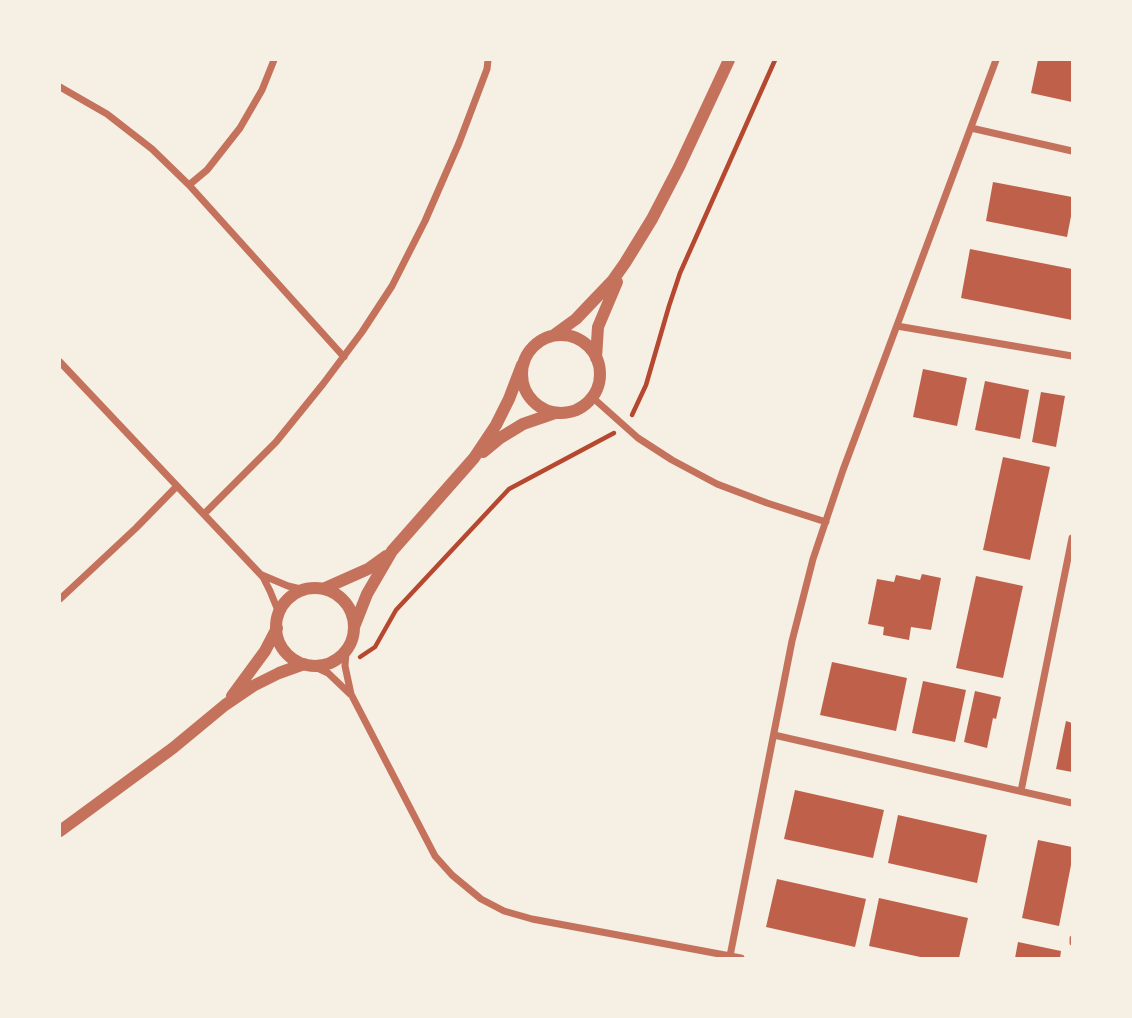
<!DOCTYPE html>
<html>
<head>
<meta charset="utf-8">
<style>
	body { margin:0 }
	#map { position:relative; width:1132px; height:1018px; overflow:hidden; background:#f6efe4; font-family:Overpass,sans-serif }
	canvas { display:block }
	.frame { position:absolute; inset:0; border:61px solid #f6efe4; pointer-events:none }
</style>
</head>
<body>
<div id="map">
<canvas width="1132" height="1018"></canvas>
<div class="frame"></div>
</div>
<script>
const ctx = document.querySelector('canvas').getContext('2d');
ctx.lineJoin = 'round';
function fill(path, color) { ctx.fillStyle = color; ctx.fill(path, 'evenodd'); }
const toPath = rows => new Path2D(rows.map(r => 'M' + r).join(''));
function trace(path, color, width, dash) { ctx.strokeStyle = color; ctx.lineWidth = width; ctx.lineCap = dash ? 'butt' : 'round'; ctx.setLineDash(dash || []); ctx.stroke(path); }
fill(toPath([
	[1038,60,1072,60,1072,102,1031,93],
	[993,182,1072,197,1072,211,1067,237,986,221],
	[970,249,1072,269,1072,320,961,298],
	[923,369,967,378,957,426,913,417],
	[985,381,1029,390,1020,439,975,430],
	[1041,392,1065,396,1056,447,1032,442],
	[1003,457,1050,467,1030,560,983,550],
	[922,574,941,578,931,630,911,627,909,640,883,635,884,627,868,624,877,579,894,582,896,575,920,580],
	[976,576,1023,586,1003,678,956,668],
	[832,662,907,678,896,731,820,715],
	[923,681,966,690,955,742,912,733],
	[975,691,1001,697,996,719,993,718,987,748,964,742],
	[1066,721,1072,723,1072,772,1056,769],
	[795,790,884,810,873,858,784,839],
	[898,815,987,835,977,883,888,863],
	[1038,840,1072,847,1072,860,1059,926,1022,918],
	[777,879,866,899,855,947,766,927],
	[879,898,968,918,959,958,925,958,869,946],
	[1018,942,1061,951,1060,958,1015,958]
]), '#bf614a');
trace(toPath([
	[632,415,646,385,669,306,680,273,775,60],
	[360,657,375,647,396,610,509,489,614,433]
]), '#b5482f', 4.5);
trace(toPath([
	[1072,943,1072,938]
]), '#c5725c', 5);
trace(toPath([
	[60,87,107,114,152,149,189,185,344,357],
	[971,128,1072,151],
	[189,185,207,170,240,128,262,90,274,60],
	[897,326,1072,356],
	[60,362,263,577,270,591,279,613],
	[592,397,638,438,672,460,717,484,767,503,826,522],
	[204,514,276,442,323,384,362,332,392,286,425,221,459,143,487,69,488,60],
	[262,575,288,586,305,590],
	[60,599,136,528,177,486],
	[346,652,345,666,351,694,435,856,452,875,481,899,504,911,532,919,741,958],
	[313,666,328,673,350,694],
	[774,735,1072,803],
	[1021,791,1072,538],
	[730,956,792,641,813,559,843,470,996,60]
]), '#c5725c', 7);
trace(toPath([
	[554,335,576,319,596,298,613,280,625,263,652,219,679,167,729,60],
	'522 374a39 39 0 1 1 78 0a39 39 0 1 1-78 0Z',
	[596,358,598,327,617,282],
	[483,452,500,438,523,424,555,413],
	'276 627a39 39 0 1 1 78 0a39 39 0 1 1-78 0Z',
	[323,589,368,569,386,556],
	[354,627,367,594,392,551,474,458,496,425,509,399,522,365],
	[232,696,265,651,277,628],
	[60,831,173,748,225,705,253,686,279,673,304,664]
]), '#c5725c', 12);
</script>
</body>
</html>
